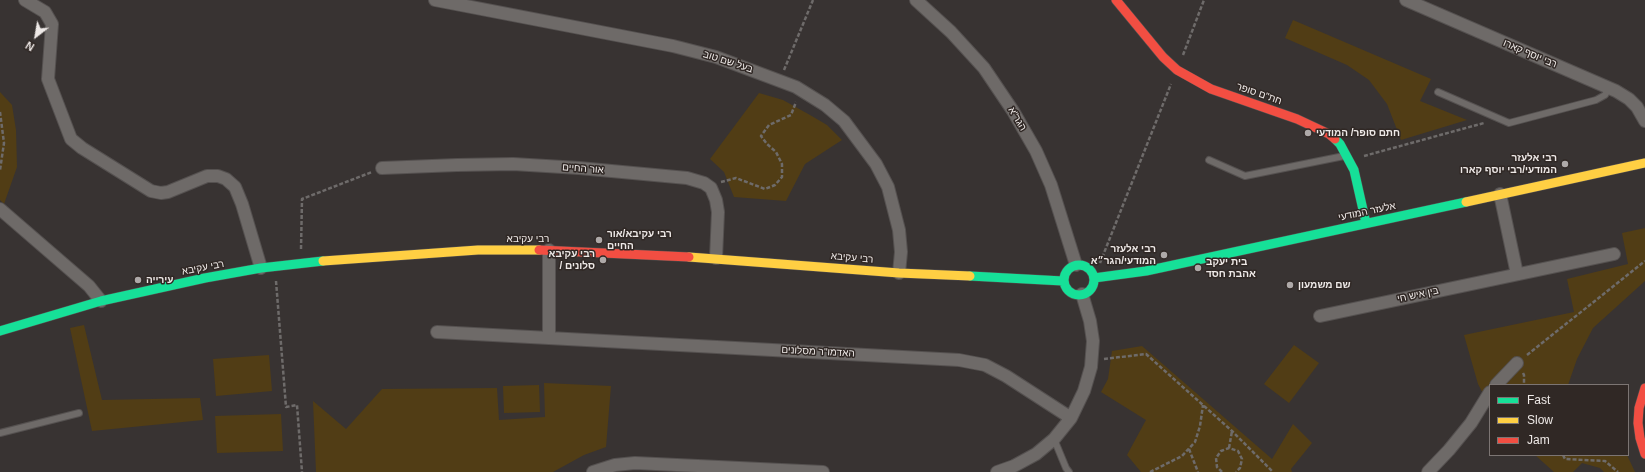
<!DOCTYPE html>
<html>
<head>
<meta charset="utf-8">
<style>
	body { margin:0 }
	#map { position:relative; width:1645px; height:472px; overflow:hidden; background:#383332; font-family:Helvetica,sans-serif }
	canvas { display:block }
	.legend { position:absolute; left:1489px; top:384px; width:140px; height:72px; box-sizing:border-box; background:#302825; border:1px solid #7c7573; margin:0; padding:5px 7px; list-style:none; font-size:12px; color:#eee9e7 }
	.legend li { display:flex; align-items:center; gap:8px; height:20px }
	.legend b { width:20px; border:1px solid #7c7573 }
	.north { position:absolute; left:16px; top:16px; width:40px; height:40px; -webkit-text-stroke:3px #302825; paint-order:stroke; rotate:211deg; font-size:11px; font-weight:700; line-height:16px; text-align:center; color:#eee9e7 }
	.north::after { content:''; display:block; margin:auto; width:14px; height:18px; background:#eee9e7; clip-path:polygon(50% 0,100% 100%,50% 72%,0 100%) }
</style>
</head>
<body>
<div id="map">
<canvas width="1645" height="472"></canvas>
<ul class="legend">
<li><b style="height:5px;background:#16e098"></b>Fast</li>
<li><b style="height:5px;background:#ffcf43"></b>Slow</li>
<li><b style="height:5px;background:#f24e42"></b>Jam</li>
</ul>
<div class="north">N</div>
</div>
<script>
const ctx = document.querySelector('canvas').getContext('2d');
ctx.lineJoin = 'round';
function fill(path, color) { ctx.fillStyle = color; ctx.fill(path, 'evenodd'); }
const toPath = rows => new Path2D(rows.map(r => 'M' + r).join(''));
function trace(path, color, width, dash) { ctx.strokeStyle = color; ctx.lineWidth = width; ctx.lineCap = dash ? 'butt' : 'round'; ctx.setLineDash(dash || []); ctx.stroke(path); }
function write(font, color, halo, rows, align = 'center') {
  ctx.font = font + ' Helvetica,"Noto Sans Hebrew",sans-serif'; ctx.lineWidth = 3; ctx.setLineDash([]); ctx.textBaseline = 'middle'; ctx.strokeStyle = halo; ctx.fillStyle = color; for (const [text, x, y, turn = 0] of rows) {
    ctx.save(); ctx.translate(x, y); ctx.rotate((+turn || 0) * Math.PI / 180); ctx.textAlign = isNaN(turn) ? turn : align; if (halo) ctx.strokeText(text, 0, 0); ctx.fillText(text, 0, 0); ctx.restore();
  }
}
fill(toPath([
	[1293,20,1431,79,1420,101,1467,120,1401,140,1387,104,1369,80,1347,65,1285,38],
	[0,92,12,105,16,130,17,167,4,204,0,200],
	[759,93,783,100,810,115,827,125,842,140,805,164,786,201,734,197,724,172,710,159],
	[1645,228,1645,281,1593,328,1577,359,1568,385,1490,385,1490,407,1478,384,1464,335,1574,312,1567,279,1628,264,1622,233],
	[84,325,102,400,200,398,203,420,92,431,70,328],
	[1294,345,1319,363,1289,403,1264,384],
	[1142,346,1272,459,1293,424,1312,443,1291,469,1292,472,1141,472,1127,455,1146,420,1101,392,1108,379,1112,351],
	[269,355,272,391,216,396,213,359],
	[544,383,611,386,606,447,584,455,553,472,316,472,313,401,346,429,382,389,497,388,499,420,545,417],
	[539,385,540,412,504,413,503,386],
	[281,414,283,451,217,453,215,416],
	[1535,455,1627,455,1635,472,1604,472,1600,468,1582,463,1573,472,1554,472]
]), '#513d15');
const lane = toPath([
	[1438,92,1509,123,1596,100,1605,95,1609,88],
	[1209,160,1245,176,1344,156],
	[0,433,79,413],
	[1054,439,1066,468,1069,472]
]);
const street = toPath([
	[25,0,45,12,52,24,48,79,71,139,82,148,151,191,161,193,168,192,207,176,218,176,226,179,235,187,242,204,261,268],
	[435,0,673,46,716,57,796,87,825,105,844,121,876,164,888,187,899,230,901,252,899,273],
	[916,0,951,32,984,68,1013,111,1036,151,1051,185,1076,265],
	[1406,0,1616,91,1629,99,1637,107,1645,121],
	[382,168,457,165,513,164,579,168,687,178,704,183,711,188,716,200,718,212,716,258],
	[1500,194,1517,274],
	[0,209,89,286,101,301],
	[549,250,549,338],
	[1320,316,1614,254],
	[437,332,959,360,985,365,1006,376,1071,418],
	[1496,385,1517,363],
	[593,472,615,465,635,463,823,472],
	[997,472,1014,466,1036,454,1054,439,1071,418,1084,391,1091,367,1093,341,1090,321,1082,294],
	[1428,472,1449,450,1471,423,1490,392]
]);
const fast = toPath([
	[1335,139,1340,144,1354,170,1366,223],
	'1064 280a15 15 0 1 1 30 0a15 15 0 1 1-30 0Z',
	[970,276,1063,281],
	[1094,278,1146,271,1466,202],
	[0,331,101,301,205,278,261,268,323,261]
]);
const slow = toPath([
	[1466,202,1645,163],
	[689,257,899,273,970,276],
	[323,261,478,250,539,250]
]);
const jam = toPath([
	[1116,0,1163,57,1177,70,1211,89,1297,119,1329,134,1335,139],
	[539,250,689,257],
	[1645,388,1639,408,1638,423,1640,438,1645,454]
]);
trace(lane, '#555150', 8);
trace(street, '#555150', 14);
trace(fast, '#555150', 10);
trace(slow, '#555150', 10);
trace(jam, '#555150', 10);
trace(toPath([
	[1183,55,1204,0],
	[784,70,813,0],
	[0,112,4,143,0,170],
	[1364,156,1484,123],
	[721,182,736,178,765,189,775,185,782,177,782,164,776,152,767,144,761,136,769,125,791,115,796,102],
	[301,249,302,199,372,172],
	[1100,263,1171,84],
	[276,281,286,407,297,405,302,472],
	[1527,355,1645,261],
	[1104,359,1146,354,1232,431,1273,472],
	[1523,373,1524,375,1524,385],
	[1229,448,1232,431],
	[1189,449,1198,472],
	[1563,455,1565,459,1605,461,1618,472],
	[1150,472,1182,456,1195,442,1200,426,1203,405],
	[1222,472,1217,467,1216,458,1221,451,1229,448,1238,451,1242,459,1240,468,1236,472]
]), '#6e6b6a', 2.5, [4, 2]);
trace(lane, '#6e6a68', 6);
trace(street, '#6e6a68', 12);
trace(fast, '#16e098', 9);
trace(slow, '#ffcf43', 9);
trace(jam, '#f24e42', 9);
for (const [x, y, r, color] of [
	[1308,133,4,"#aea9a8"],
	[1565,164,4,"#aea9a8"],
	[599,240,4,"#aea9a8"],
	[1164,255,4,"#aea9a8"],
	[603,260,4,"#aea9a8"],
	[1198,268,4,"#aea9a8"],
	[138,280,4,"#aea9a8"],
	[1290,285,4,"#aea9a8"]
]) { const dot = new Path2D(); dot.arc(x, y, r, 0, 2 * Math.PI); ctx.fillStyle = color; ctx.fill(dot); trace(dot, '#302825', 1.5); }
write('10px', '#eee9e7', '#302825', [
	["רבי יוסף קארו",1530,54,23],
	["בעל שם טוב",728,62,18],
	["חת\"ם סופר",1259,94,19],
	["הגר\"א",1017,119,59],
	["אור החיים",583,169,4],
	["אלעזר המודעי",1367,212,-12],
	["רבי עקיבא",528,239],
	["רבי עקיבא",852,258,5],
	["רבי עקיבא",203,268,-11],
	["בין איש חי",1418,295,-12],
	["האדמו\"ר מסלונים",818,352,3]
]);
write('bold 10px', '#eee9e7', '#302825', [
	["חתם סופר/ המודעי",1316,133],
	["רבי אלעזר",1557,158,"right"],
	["המודעי/רבי יוסף קארו",1557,170,"right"],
	["רבי עקיבא/אור",607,234],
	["החיים",607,246],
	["רבי אלעזר",1156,249,"right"],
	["המודעי/הגר״א",1156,261,"right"],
	["רבי עקיבא",595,254,"right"],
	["/ סלונים",595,266,"right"],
	["בית יעקב",1206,262],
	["אהבת חסד",1206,274],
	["עירייה",146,280],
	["שם משמעון",1298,285]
], 'left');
</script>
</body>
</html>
